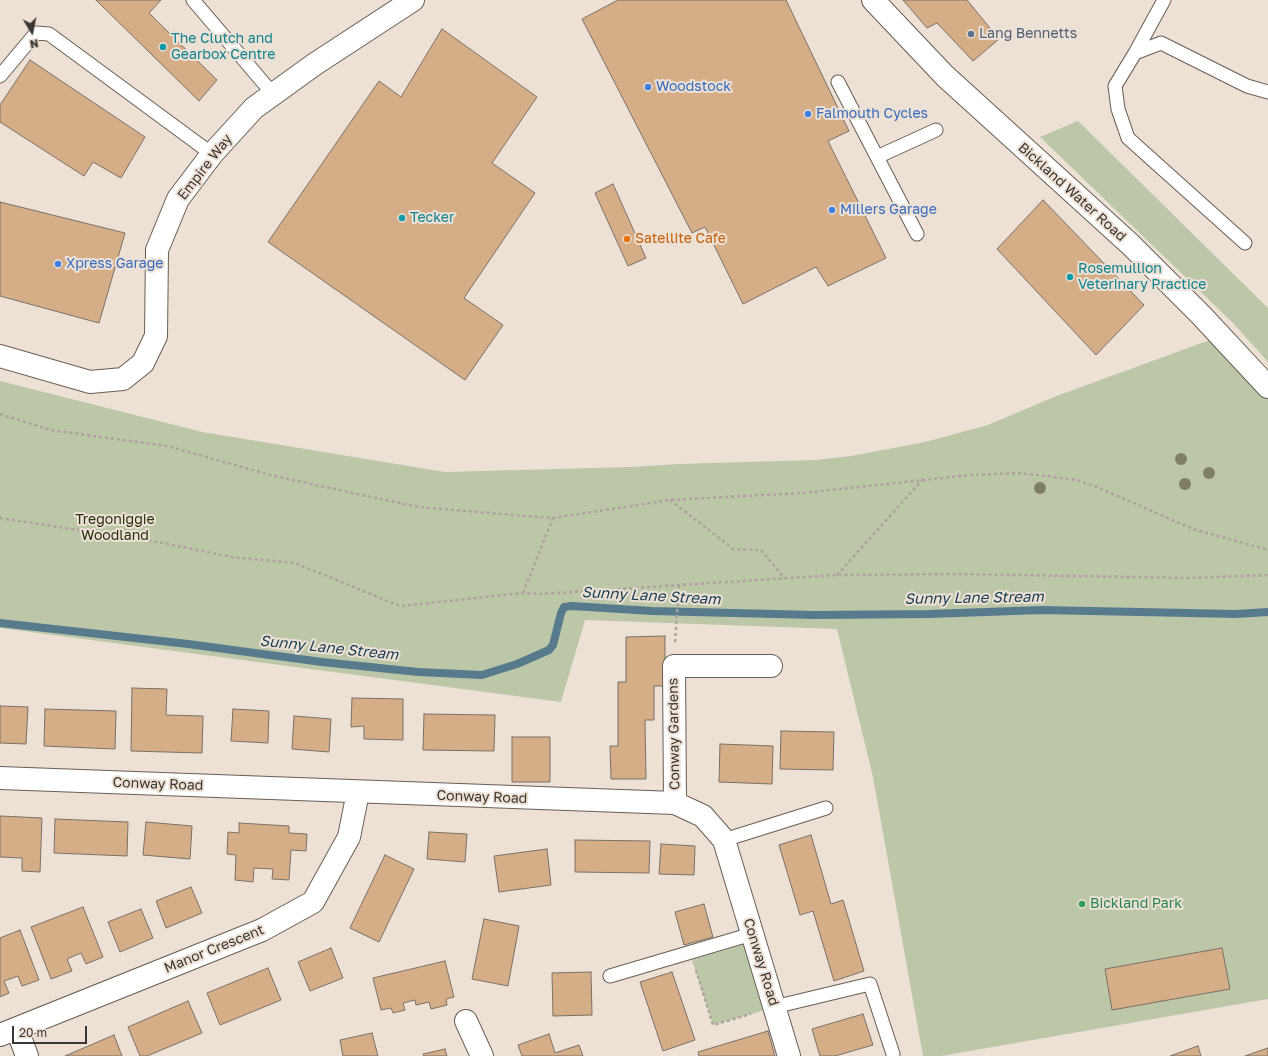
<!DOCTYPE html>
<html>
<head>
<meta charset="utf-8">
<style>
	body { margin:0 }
	#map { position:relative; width:1268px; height:1056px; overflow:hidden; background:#ede0d5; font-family:"Golos Text",sans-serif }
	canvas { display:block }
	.north { position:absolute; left:12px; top:12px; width:40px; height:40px; -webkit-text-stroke:3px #ede0d5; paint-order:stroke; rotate:170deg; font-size:11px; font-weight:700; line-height:16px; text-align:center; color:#3a3631 }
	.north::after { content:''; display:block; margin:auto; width:14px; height:18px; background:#3a3631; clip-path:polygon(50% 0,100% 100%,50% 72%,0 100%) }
	.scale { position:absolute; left:12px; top:1026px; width:75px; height:18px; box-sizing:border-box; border:2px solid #3a3631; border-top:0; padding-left:5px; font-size:12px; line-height:14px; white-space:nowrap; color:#3a3631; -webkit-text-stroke:3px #ede0d5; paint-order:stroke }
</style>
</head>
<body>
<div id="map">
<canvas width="1268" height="1056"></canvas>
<div class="north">N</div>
<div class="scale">20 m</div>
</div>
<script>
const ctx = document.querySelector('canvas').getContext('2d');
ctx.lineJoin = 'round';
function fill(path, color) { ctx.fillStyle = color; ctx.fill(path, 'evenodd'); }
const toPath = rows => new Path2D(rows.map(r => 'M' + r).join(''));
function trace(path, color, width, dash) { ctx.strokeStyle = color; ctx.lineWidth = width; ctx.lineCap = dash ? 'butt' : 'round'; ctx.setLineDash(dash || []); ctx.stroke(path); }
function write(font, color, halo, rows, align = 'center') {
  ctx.font = font + ' "Golos Text",sans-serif'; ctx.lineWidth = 4; ctx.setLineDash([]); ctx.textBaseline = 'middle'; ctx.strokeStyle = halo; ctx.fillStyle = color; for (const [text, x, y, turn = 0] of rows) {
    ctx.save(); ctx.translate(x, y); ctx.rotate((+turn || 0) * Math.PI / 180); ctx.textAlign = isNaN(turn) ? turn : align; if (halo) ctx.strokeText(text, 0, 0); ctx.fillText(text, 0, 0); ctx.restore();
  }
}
fill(toPath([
	[1078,121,1268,308,1268,362,1233,323,1040,137],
	[1218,337,1268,392,1268,999,941,1056,923,1056,873,777,837,629,585,620,561,702,0,628,0,381,202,432,445,472,631,467,679,464,816,460,851,456,925,442,988,425,1054,397],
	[745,944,765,1010,713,1025,692,960]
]), '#bbc7a7');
trace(toPath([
	[0,623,188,644,322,662,418,672,482,675,517,664,549,650,553,645,561,613,564,607,572,606,652,611,815,615,929,614,1042,610,1236,614,1268,612]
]), '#587a8d', 8);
const building = toPath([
	[96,0,161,0,149,13,217,80,199,101,96,0],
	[618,0,786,0,849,131,828,141,886,258,828,286,816,267,743,304,705,227,692,233,582,19,618,0],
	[903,0,967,0,999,39,973,61,937,23,927,28,903,0],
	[442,29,537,97,492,163,535,193,464,298,503,325,465,380,268,242,379,81,401,97,442,29],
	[30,60,145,137,121,178,93,162,84,176,0,122,0,105,30,60],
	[613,184,646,258,628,266,595,193,613,184],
	[1043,200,1144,305,1096,355,997,249,1043,200],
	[0,202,125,233,99,323,0,296,0,202],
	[665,636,665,686,654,686,654,720,645,720,646,779,611,779,610,746,618,746,618,682,626,682,626,637,665,636],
	[132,688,167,689,166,715,203,716,202,753,131,751,132,688],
	[352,698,403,699,403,740,364,739,364,726,351,727,352,698],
	[0,706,28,707,26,744,0,743,0,706],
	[45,709,116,711,115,749,44,746,45,709],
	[233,709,269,711,268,743,231,741,233,709],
	[424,714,495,715,494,751,423,750,424,714],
	[294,716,331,719,329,752,292,749,294,716],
	[781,731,834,732,833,770,780,769,781,731],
	[512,737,550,737,550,782,512,782,512,737],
	[720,744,773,746,772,784,719,782,720,744],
	[0,816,42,818,40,872,22,871,22,858,0,857,0,816],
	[55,819,128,822,127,856,54,853,55,819],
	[146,822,192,826,190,859,143,855,146,822],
	[239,823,289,826,289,833,307,834,306,851,291,850,289,880,272,879,273,869,254,868,253,882,235,880,236,855,227,854,228,832,239,833,239,823],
	[429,832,467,834,465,862,427,859,429,832],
	[811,835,831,904,843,900,864,971,834,981,813,911,800,915,779,845,811,835],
	[575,840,650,841,649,873,575,872,575,840],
	[661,844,695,846,694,875,659,874,661,844],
	[547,849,551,885,499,892,494,856,547,849],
	[385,855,414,869,379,942,350,928,385,855],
	[191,887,202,913,166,928,156,901,191,887],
	[704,904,713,937,684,945,675,912,704,904],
	[83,907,103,957,86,964,81,953,67,959,72,971,51,979,31,927,83,907],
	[141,909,153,938,120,952,108,922,141,909],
	[484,919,519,926,508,986,472,979,484,919],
	[20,930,39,980,22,986,18,976,4,981,9,993,0,997,0,938,20,930],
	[331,948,343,978,310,991,298,962,331,948],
	[1222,948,1230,989,1112,1010,1105,969,1222,948],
	[445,961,454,997,446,999,447,1005,431,1009,429,1002,416,1005,415,1000,403,1003,405,1010,393,1013,391,1008,381,1010,373,978,445,961],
	[268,968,281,1000,220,1025,207,993,268,968],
	[591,972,592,1015,553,1016,552,973,591,972],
	[672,972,695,1040,663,1051,640,982,672,972],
	[188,1001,202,1033,147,1056,140,1056,128,1027,188,1001],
	[863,1014,873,1045,835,1056,820,1056,812,1029,863,1014],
	[768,1031,775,1056,699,1056,698,1052,768,1031],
	[372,1033,378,1056,343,1056,340,1040,372,1033],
	[549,1034,555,1053,579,1045,583,1056,522,1056,518,1045,549,1034],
	[114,1035,122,1056,65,1056,114,1035],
	[1198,1046,1201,1056,1170,1056,1198,1046],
	[1268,1048,1268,1056,1245,1056,1268,1048],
	[445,1049,447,1056,424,1056,423,1054,445,1049]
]);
fill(building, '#d5ae88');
trace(building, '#7b7066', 1);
const service = toPath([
	[193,0,273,94],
	[1135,53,1164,0],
	[0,76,36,33,49,34,212,154],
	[838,82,917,234],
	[877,157,936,130],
	[1245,243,1128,138,1118,109,1115,86,1135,53,1161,43,1247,86,1268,92],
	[724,840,826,808],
	[610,976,752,934],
	[774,1007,870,984,893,1054]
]);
const minor = toPath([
	[0,356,90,382,123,379,143,363,156,336,157,250,178,199,212,154,254,108,315,64,413,0],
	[0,778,675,803,703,816,724,840,789,1056],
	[675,803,674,666,771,666],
	[466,1021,482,1056],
	[17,1029,27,1056],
	[0,1035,262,930,313,902,349,837,358,792]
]);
const tertiary = toPath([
	[873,0,945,76,1131,245,1200,314,1268,387]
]);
trace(service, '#695e54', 15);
trace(minor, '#695e54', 24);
trace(tertiary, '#695e54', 24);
trace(toPath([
	[0,414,50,430,167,446,274,476,418,507,524,516,553,518,670,500,803,493,970,475,1018,473,1047,476,1077,480,1097,487,1193,529,1268,550],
	[670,500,733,549,761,550,785,579],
	[0,518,163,543,232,557,295,563,400,606,523,593,541,594,836,575,956,574,1189,578,1268,575],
	[837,575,923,479],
	[523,593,553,518],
	[675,642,679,586],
	[696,970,713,1025,751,1014]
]), '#aca39a', 2.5, [3, 3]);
trace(service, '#fff', 13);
trace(minor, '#fff', 22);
trace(tertiary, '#fff', 22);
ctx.fillStyle = '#807f66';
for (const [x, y] of [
	[1181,459],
	[1209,473],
	[1185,484],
	[1040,488]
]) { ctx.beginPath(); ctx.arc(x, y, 6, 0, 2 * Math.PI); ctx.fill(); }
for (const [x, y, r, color] of [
	[971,34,4,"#5c6f8a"],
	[163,47,4,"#0f9aa8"],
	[648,87,4,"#3f7fe0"],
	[808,114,4,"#3f7fe0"],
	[832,210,4,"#3f7fe0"],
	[402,218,4,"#0f9aa8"],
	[627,239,4,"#e8710a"],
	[58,264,4,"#3f7fe0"],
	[1070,277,4,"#0f9aa8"],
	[1082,904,4,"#2e9e5b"]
]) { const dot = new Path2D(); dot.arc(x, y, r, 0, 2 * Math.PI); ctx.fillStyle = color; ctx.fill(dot); trace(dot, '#ede0d5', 1.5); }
write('14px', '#4e5e75', '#ede0d5', [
	["Lang Bennetts",979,34]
], 'left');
write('14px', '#0d838f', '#ede0d5', [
	["The Clutch and",171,39],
	["Gearbox Centre",171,55],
	["Tecker",410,218],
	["Rosemullion",1078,269],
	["Veterinary Practice",1078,285]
], 'left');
write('14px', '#366cbe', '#ede0d5', [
	["Woodstock",656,87],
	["Falmouth Cycles",816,114],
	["Millers Garage",840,210],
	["Xpress Garage",66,264]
], 'left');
write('14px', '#3a3631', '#ede0d5', [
	["Empire Way",205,167,-52],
	["Bickland Water Road",1072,192,42],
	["Conway Gardens",674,734,-91],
	["Conway Road",158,784,2],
	["Conway Road",482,797,2],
	["Manor Crescent",214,949,-22],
	["Conway Road",761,962,73]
]);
write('14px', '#c56008', '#ede0d5', [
	["Satellite Cafe",635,239]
], 'left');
write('14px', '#26300b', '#ede0d5', [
	["Tregoniggie",115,520],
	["Woodland",115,536]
]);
write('14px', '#27864d', '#ede0d5', [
	["Bickland Park",1090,904]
], 'left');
write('italic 15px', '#153e54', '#ede0d5', [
	["Sunny Lane Stream",651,596,3],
	["Sunny Lane Stream",974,598,-1],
	["Sunny Lane Stream",329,648,6]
]);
</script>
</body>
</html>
